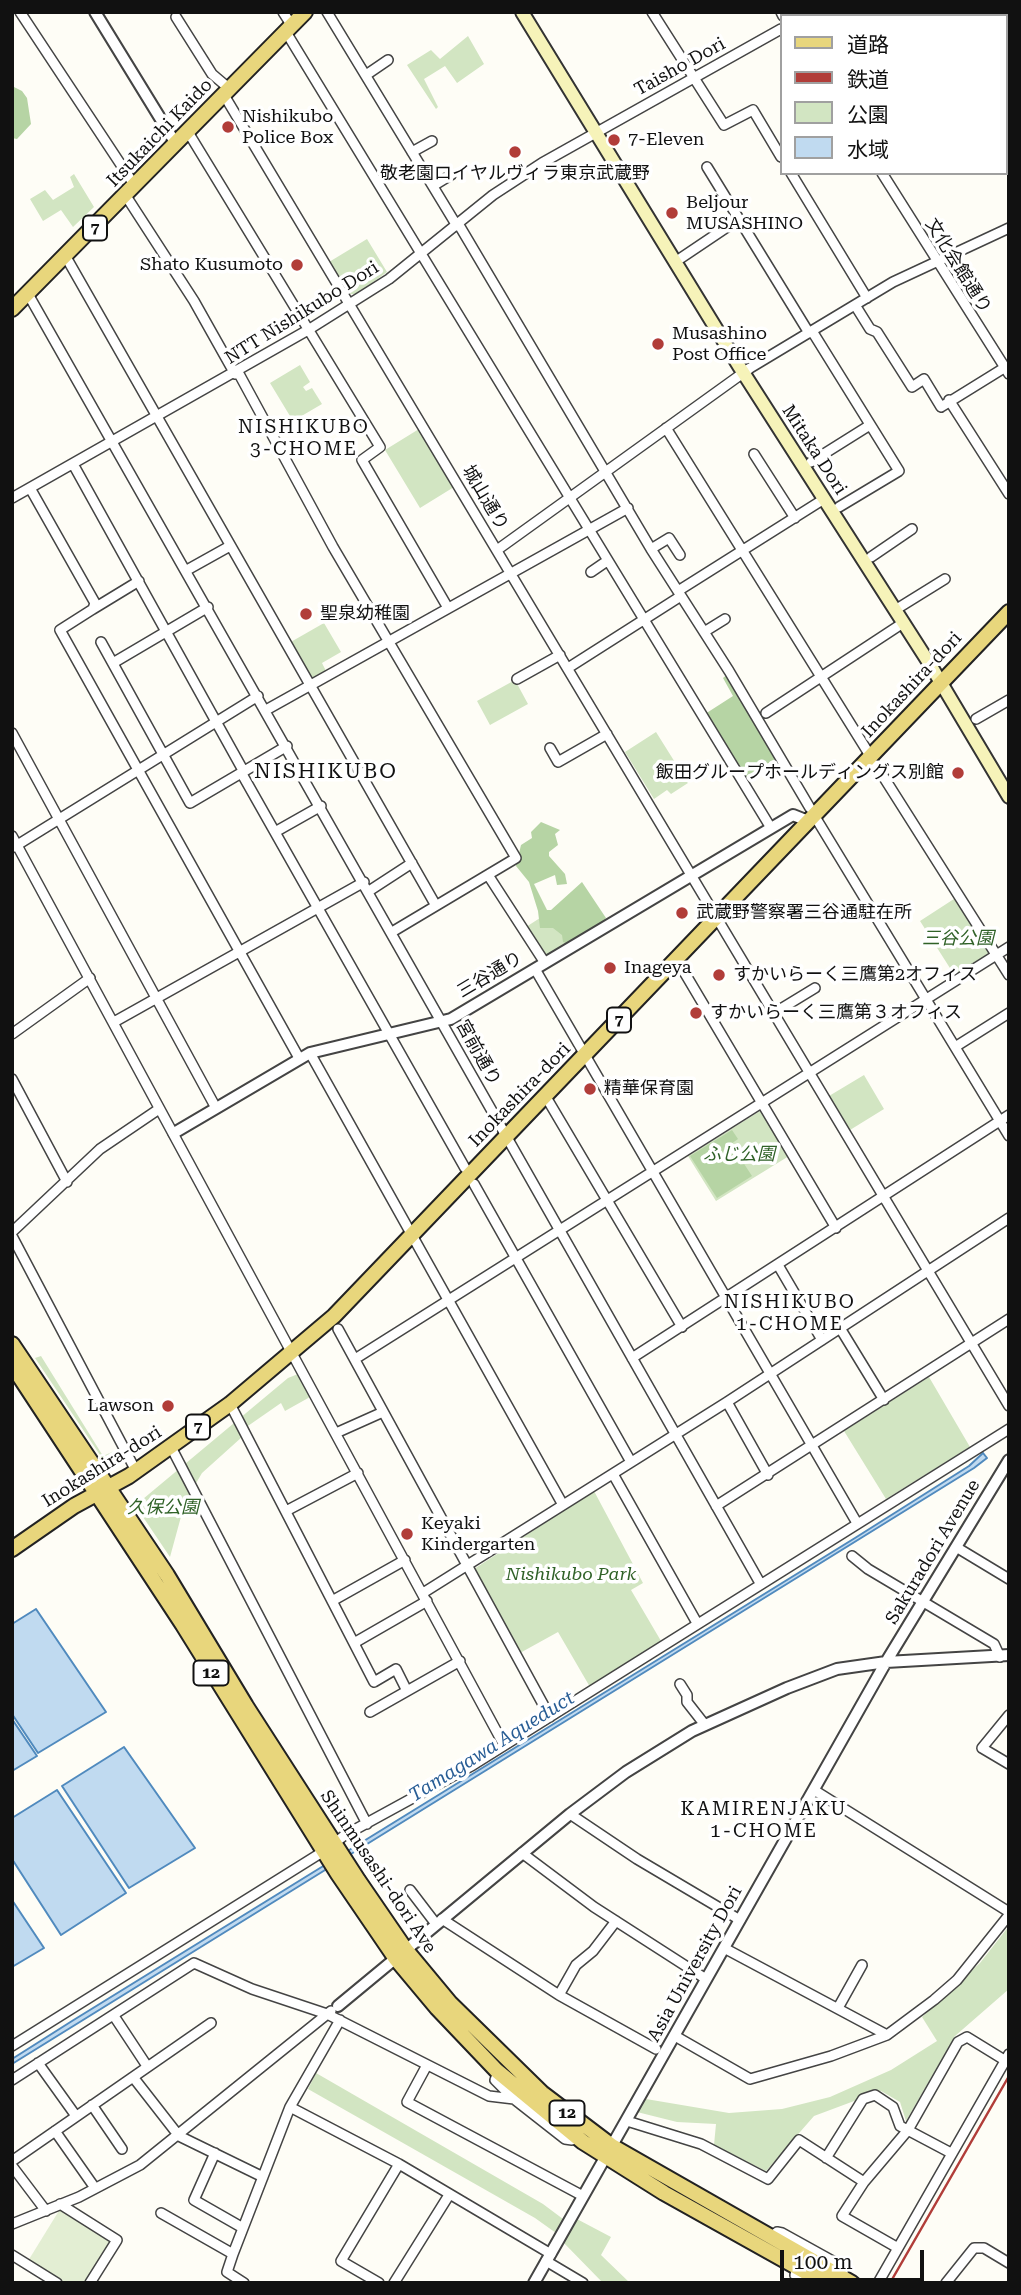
<!DOCTYPE html>
<html>
<head>
<meta charset="utf-8">
<style>
	body { margin:0 }
	#map { position:relative; width:1021px; height:2295px; overflow:hidden; background:#fefdf6; font-family:"Roboto Serif","Noto Sans JP",serif }
	canvas { display:block }
	.frame { position:absolute; inset:0; border:14px solid #111; pointer-events:none }
	.legend { position:absolute; left:780px; top:14px; width:228px; height:161px; box-sizing:border-box; background:#fff; border:2px solid #a0a0a0; margin:0; padding:9px 12px; list-style:none; font-size:21px; color:#111 }
	.legend li { display:flex; align-items:center; gap:14px; height:35px }
	.legend b { width:35px; border:2px solid #a0a0a0 }
	.scale { position:absolute; left:780px; top:2250px; width:144px; height:32px; box-sizing:border-box; border:4px solid #111; border-top:0; padding-left:9px; font-size:21px; line-height:24px; white-space:nowrap; color:#111; -webkit-text-stroke:5px #fff; paint-order:stroke }
</style>
</head>
<body>
<div id="map">
<canvas width="1021" height="2295"></canvas>
<div class="frame"></div>
<ul class="legend">
<li><b style="height:9px;background:#e8d67c"></b>道路</li>
<li><b style="height:9px;background:#b13d39"></b>鉄道</li>
<li><b style="height:19px;background:#d2e5c2"></b>公園</li>
<li><b style="height:19px;background:#c0daf0"></b>水域</li>
</ul>
<div class="scale">100 m</div>
</div>
<script>
const ctx = document.querySelector('canvas').getContext('2d');
ctx.lineJoin = 'round';
function fill(path, color) { ctx.fillStyle = color; ctx.fill(path, 'evenodd'); }
const toPath = rows => new Path2D(rows.map(r => 'M' + r).join(''));
function trace(path, color, width, dash) { ctx.strokeStyle = color; ctx.lineWidth = width; ctx.lineCap = dash ? 'butt' : 'round'; ctx.setLineDash(dash || []); ctx.stroke(path); }
function write(font, color, halo, rows, align = 'center') {
  ctx.font = font + ' "Roboto Serif","Noto Sans JP",serif'; ctx.lineWidth = 7; ctx.setLineDash([]); ctx.textBaseline = 'middle'; ctx.strokeStyle = halo; ctx.fillStyle = color; for (const [text, x, y, turn = 0] of rows) {
    ctx.save(); ctx.translate(x, y); ctx.rotate((+turn || 0) * Math.PI / 180); ctx.textAlign = isNaN(turn) ? turn : align; if (halo) ctx.strokeText(text, 0, 0); ctx.fillText(text, 0, 0); ctx.restore();
  }
}
fill(toPath([
	[468,36,484,64,457,83,445,66,424,79,438,107,436,109,407,65,431,50,440,59],
	[74,174,94,207,73,227,61,210,43,221,30,199,45,190,53,200,74,187,70,177],
	[367,239,387,272,357,294,349,294,329,262],
	[300,365,310,382,303,387,306,391,312,388,322,404,293,421,270,383],
	[419,429,454,487,420,508,385,450],
	[324,623,341,652,322,663,327,673,314,680,310,679,289,643],
	[515,680,528,704,490,725,477,701],
	[656,732,688,783,671,794,667,790,654,799,625,752],
	[957,897,990,949,988,955,955,976,920,921],
	[557,907,575,939,545,957,526,927],
	[864,1075,884,1109,850,1130,829,1096],
	[760,1111,789,1156,716,1201,688,1156],
	[41,1356,103,1456,119,1449,125,1461,102,1458,35,1358],
	[298,1374,310,1397,285,1411,281,1403,245,1428,242,1437,202,1473,185,1502,170,1557,141,1514,143,1499,288,1378],
	[929,1377,970,1447,886,1499,844,1431],
	[594,1491,643,1583,631,1590,661,1641,590,1687,558,1632,520,1653,474,1569],
	[1009,1926,1009,1989,955,2036,906,2121,900,2102,881,2091,814,2116,766,2171,714,2145,716,2124,677,2122,637,2112,646,2099,729,2113,782,2109,830,2097,891,2070,937,2041,922,2017,980,1963],
	[316,2073,543,2204,563,2219,556,2233,535,2218,308,2089],
	[575,2218,611,2237,601,2255,630,2283,603,2283,562,2241]
]), '#d2e5c2');
fill(toPath([
	[12,86,22,91,27,98,31,124,17,139,12,138],
	[728,674,778,757,744,779,705,714,733,696,723,678],
	[541,822,560,830,555,834,558,845,549,852,549,856,565,874,567,884,557,885,555,875,534,884,547,910,551,910,582,882,606,918,600,927,571,945,563,942,562,935,553,928,540,928,538,911,529,882,516,866,521,845,532,838,531,832],
	[732,1130,738,1139,731,1144,752,1176,717,1198,690,1156]
]), '#b6d4a4');
fill(toPath([
	[60,2209,110,2240,111,2243,86,2283,63,2283,28,2261]
]), '#e3eed3');
const water = toPath([
	[983,1453,987,1458,974,1468,12,2064,12,2059,72,2021,855,1538,969,1466,983,1453],
	[36,1609,106,1712,38,1753,12,1714,12,1624,36,1609],
	[12,1719,37,1756,12,1771,12,1719],
	[124,1747,195,1848,129,1888,62,1786,124,1747],
	[57,1790,126,1893,61,1935,12,1859,12,1818,57,1790],
	[12,1900,44,1948,12,1967,12,1900]
]);
fill(water, '#c0daf0');
trace(water, '#508abe', 2);
const minor = toPath([
	[20,12,135,186],
	[283,12,292,26],
	[327,12,457,226],
	[652,12,724,125,753,110,781,157],
	[781,12,783,16],
	[917,12,919,16],
	[801,16,806,12],
	[176,17,212,74,225,85],
	[286,32,771,828],
	[366,75,388,60],
	[224,95,1009,1406],
	[188,132,380,447,362,460,448,608],
	[1005,149,1009,155],
	[412,152,432,141],
	[707,167,809,333],
	[791,173,867,298],
	[882,173,1009,374],
	[433,186,451,175],
	[126,196,194,301,235,374],
	[459,225,651,549,729,671,810,808],
	[66,257,435,904],
	[681,258,739,219],
	[28,294,760,1583],
	[855,305,870,329,877,332,912,387,924,379,941,407,1004,368],
	[812,331,899,471,839,507],
	[238,372,333,547,516,858,392,932],
	[949,400,1009,494],
	[666,428,871,757],
	[754,454,795,518],
	[811,462,870,425],
	[73,464,244,772],
	[30,488,95,603,93,609,60,630,299,1058],
	[12,498,308,330,389,279,493,195,542,163,781,29],
	[651,549,669,538,680,555],
	[497,550,750,368,893,282,1009,228],
	[871,557,912,529],
	[187,570,230,546],
	[591,572,607,561],
	[678,591,824,499],
	[93,609,139,581],
	[895,610,945,579],
	[704,632,725,619],
	[101,642,190,803,287,746],
	[113,663,208,607],
	[568,668,681,596],
	[517,679,560,655],
	[266,710,628,508],
	[766,713,903,623],
	[976,719,1009,700],
	[12,733,216,1108],
	[550,748,558,762,607,734],
	[876,765,1009,975],
	[242,774,465,1168],
	[814,815,1009,1136],
	[275,832,321,806],
	[12,836,504,1745],
	[14,847,258,696],
	[488,875,545,963],
	[369,891,412,863],
	[677,960,836,1228],
	[535,969,857,1523],
	[774,1013,815,988],
	[114,1022,364,882],
	[12,1034,90,978],
	[955,1047,1009,1013],
	[310,1053,563,1505],
	[12,1079,67,1182],
	[546,1097,682,1327],
	[474,1184,631,1462],
	[12,1232,100,1149,159,1109],
	[12,1236,136,1471],
	[778,1265,822,1340],
	[840,1328,884,1400],
	[338,1329,550,1717],
	[632,1358,1009,1115],
	[355,1359,1009,947],
	[727,1402,768,1475],
	[230,1404,374,1682,396,1669,407,1691],
	[336,1433,383,1412],
	[171,1447,367,1824],
	[613,1474,697,1623],
	[716,1506,1009,1319],
	[286,1511,358,1473],
	[956,1547,1009,1579],
	[852,1556,868,1569,994,1644,1000,1657],
	[423,1593,727,1402,1009,1218],
	[332,1601,405,1560],
	[354,1643,427,1601],
	[680,1684,687,1695,687,1702,705,1725],
	[370,1712,460,1661],
	[1009,1715,982,1748,1009,1764],
	[814,1790,1009,1912],
	[570,1814,637,1859,740,1920],
	[522,1853,594,1907,706,1979],
	[410,1890,436,1924],
	[442,1919,559,1995,656,2049],
	[724,1948,887,2035],
	[559,1995,576,1965,593,1951,616,1921],
	[838,2008,862,1965],
	[114,2016,147,2066],
	[675,2036,750,2079,831,2056,887,2035,934,2000,957,1980,1009,1915],
	[12,2046,324,1851,345,1835,473,1765,1009,1429],
	[38,2063,76,2116],
	[427,2065,407,2102,583,2196],
	[498,2072,495,2080,514,2099,565,2139,572,2140,575,2135],
	[133,2077,179,2136,263,2177],
	[12,2080,194,1963,252,1989,327,2014,489,2096,514,2099],
	[92,2105,122,2149],
	[290,2107,399,2164,551,2254],
	[627,2121,701,2144,768,2179,799,2140,864,2182],
	[55,2131,95,2188],
	[215,2153,194,2200,243,2228],
	[826,2158,863,2099,875,2095,893,2107,900,2126,951,2153],
	[12,2161,211,2023],
	[12,2166,46,2211],
	[60,2204,117,2240,90,2283],
	[161,2213,233,2254],
	[12,2224,79,2197,140,2165,331,2011],
	[771,2237,777,2232,782,2233,838,2264,843,2269,843,2277],
	[898,2248,842,2216,864,2182,908,2130,958,2042,967,2037,1006,2061],
	[12,2255,57,2283],
	[546,2261,583,2283],
	[797,2267,795,2275,805,2283],
	[244,2283,227,2272,233,2254,290,2107,340,2020],
	[379,2283,341,2261,399,2164],
	[394,2283,449,2195],
	[878,2283,1009,2054],
	[946,2283,974,2248,984,2248,1009,2263]
]);
const tertiary = toPath([
	[95,12,176,144],
	[174,1133,310,1053,451,1019,793,815,808,821],
	[338,2006,570,1814,626,1772,692,1731,787,1688,837,1669,886,1662,1009,1655],
	[534,2283,886,1662,1009,1460]
]);
const secondary = toPath([
	[522,12,739,366,931,666,1009,797]
]);
const primary = toPath([
	[12,309,305,12],
	[12,1344,167,1575,246,1706,358,1880,406,1950,450,2003,542,2093,612,2146,852,2283],
	[12,1365,183,1625,338,1874,396,1959,437,2008,497,2071,583,2142,664,2193,825,2283],
	[12,1549,74,1506,129,1476,230,1404,334,1316,1009,612]
]);
trace(minor, '#444', 12);
trace(tertiary, '#444', 14);
trace(secondary, '#333', 16);
trace(primary, '#222', 18);
trace(minor, '#fff', 9);
trace(tertiary, '#fff', 10);
trace(secondary, '#f6f3b9', 12);
trace(primary, '#e8d67c', 14);
trace(toPath([
	[890,2283,1009,2076]
]), '#b13d39', 2.5);
for (const [x, y, r, color] of [
	[228,127,7,"#b13d39"],
	[614,140,7,"#b13d39"],
	[515,152,7,"#b13d39"],
	[672,213,7,"#b13d39"],
	[297,265,7,"#b13d39"],
	[658,344,7,"#b13d39"],
	[306,614,7,"#b13d39"],
	[958,773,7,"#b13d39"],
	[682,913,7,"#b13d39"],
	[610,968,7,"#b13d39"],
	[719,975,7,"#b13d39"],
	[696,1013,7,"#b13d39"],
	[590,1089,7,"#b13d39"],
	[168,1406,7,"#b13d39"],
	[407,1534,7,"#b13d39"]
]) { const dot = new Path2D(); dot.arc(x, y, r, 0, 2 * Math.PI); ctx.fillStyle = color; ctx.fill(dot); trace(dot, '#fff', 2.5); }
for (const [x, y, w] of [
	[95,228,24],
	[619,1020,24],
	[198,1427,24],
	[211,1673,35],
	[567,2113,35]
]) { const box = new Path2D(); box.roundRect(x - w / 2, y - 12.5, w, 25, 5); ctx.fillStyle = '#fff'; ctx.fill(box); trace(box, '#111', 2); }
write('bold 16px', '#111', null, [
	["7",95,228],
	["7",619,1020],
	["7",198,1427],
	["12",211,1673],
	["12",567,2113]
]);
write('18px', '#111', '#fff', [
	["Taisho Dori",680,67,-29],
	["Itsukaichi Kaido",160,133,-46],
	["文化会館通り",958,266,58],
	["NTT Nishikubo Dori",302,313,-32],
	["Mitaka Dori",814,450,57],
	["城山通り",485,498,59],
	["Inokashira-dori",912,685,-47],
	["三谷通り",490,975,-31],
	["宮前通り",478,1053,61],
	["Inokashira-dori",520,1095,-46],
	["Inokashira-dori",102,1467,-32],
	["Sakuradori Avenue",933,1552,-59],
	["Shinmusashi-dori Ave",378,1872,56],
	["Asia University Dori",695,1964,-61]
]);
write('18px', '#111', '#fff', [
	["Nishikubo",242,117],
	["Police Box",242,138],
	["7-Eleven",628,140],
	["敬老園ロイヤルヴィラ東京武蔵野",515,174,"center"],
	["Beljour",686,203],
	["MUSASHINO",686,224],
	["Shato Kusumoto",283,265,"right"],
	["Musashino",672,334],
	["Post Office",672,355],
	["聖泉幼稚園",320,614],
	["飯田グループホールディングス別館",944,773,"right"],
	["武蔵野警察署三谷通駐在所",696,913],
	["Inageya",624,968],
	["すかいらーく三鷹第2オフィス",733,975],
	["すかいらーく三鷹第３オフィス",710,1013],
	["精華保育園",604,1089],
	["Lawson",154,1406,"right"],
	["Keyaki",421,1524],
	["Kindergarten",421,1545]
], 'left');
write('italic 18px', '#306228', '#fff', [
	["三谷公園",958,939],
	["ふじ公園",739,1155],
	["久保公園",163,1508],
	["Nishikubo Park",571,1575]
]);
ctx.letterSpacing = '2px';
write('19px', '#111', '#fff', [
	["NISHIKUBO",304,427],
	["3-CHOME",304,449],
	["NISHIKUBO",790,1302],
	["1-CHOME",790,1324],
	["KAMIRENJAKU",764,1809],
	["1-CHOME",764,1831]
]);
ctx.letterSpacing = '0px';
write('italic 19px', '#285d95', '#fff', [
	["Tamagawa Aqueduct",492,1747,-32]
]);
ctx.letterSpacing = '2px';
write('21px', '#111', '#fff', [
	["NISHIKUBO",326,772]
]);
ctx.letterSpacing = '0px';
</script>
</body>
</html>
